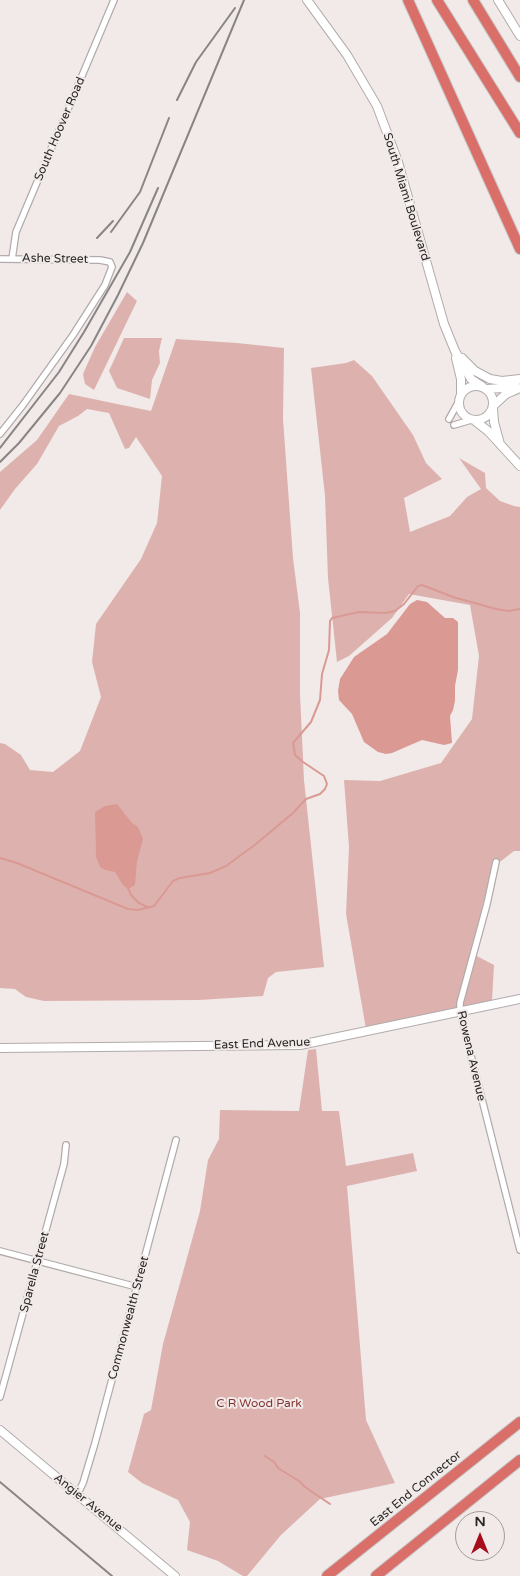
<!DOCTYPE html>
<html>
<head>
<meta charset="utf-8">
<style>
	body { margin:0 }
	#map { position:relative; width:520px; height:1576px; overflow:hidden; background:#f1eae9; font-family:"Varela Round",sans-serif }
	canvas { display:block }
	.north { position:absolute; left:455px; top:1511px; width:50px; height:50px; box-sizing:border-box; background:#f1eae9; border:1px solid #a19c9b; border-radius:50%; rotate:0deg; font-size:14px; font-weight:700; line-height:20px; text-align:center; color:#292726 }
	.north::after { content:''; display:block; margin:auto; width:18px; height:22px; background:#a50d1d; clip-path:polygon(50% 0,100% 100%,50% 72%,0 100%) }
</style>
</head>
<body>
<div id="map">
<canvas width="520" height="1576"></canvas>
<div class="north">N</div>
</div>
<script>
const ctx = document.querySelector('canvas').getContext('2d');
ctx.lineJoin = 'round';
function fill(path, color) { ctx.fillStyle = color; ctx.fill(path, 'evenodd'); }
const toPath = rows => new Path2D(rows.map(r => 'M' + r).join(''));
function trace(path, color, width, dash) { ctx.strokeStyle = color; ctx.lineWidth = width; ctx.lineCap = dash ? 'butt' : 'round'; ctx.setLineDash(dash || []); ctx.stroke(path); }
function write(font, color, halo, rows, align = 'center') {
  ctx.font = font + ' "Varela Round",sans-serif'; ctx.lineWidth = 4; ctx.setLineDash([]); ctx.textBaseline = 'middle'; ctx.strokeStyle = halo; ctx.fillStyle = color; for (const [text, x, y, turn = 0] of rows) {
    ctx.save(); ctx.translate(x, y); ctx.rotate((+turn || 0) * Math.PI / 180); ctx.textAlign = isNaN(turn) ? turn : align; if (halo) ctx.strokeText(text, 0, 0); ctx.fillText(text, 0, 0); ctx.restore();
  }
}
fill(toPath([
	[127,292,137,301,94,390,85,384,83,374,95,347],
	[124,338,162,338,159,351,160,363,152,380,150,399,117,388,109,371],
	[176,339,237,343,284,348,283,419,293,558,300,613,300,694,304,780,324,967,276,972,268,978,263,996,199,1000,44,1001,26,997,15,989,0,988,0,743,5,744,21,755,30,770,53,772,80,751,101,697,92,662,96,624,141,559,157,523,162,476,136,437,129,448,125,449,109,413,87,409,78,416,59,426,37,464,15,489,0,510,0,472,37,440,69,394,151,411],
	[354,360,372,376,413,435,426,463,442,479,404,498,410,532,450,516,467,497,481,489,459,458,485,473,486,488,500,501,514,506,520,507,520,851,514,851,492,868,471,953,494,965,492,1001,366,1029,346,914,349,847,344,780,380,781,441,763,472,719,479,656,470,605,409,594,392,618,349,656,337,662,328,578,325,496,311,368,346,363],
	[316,1049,322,1111,339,1111,346,1166,413,1153,417,1171,347,1186,366,1420,395,1483,320,1499,281,1535,247,1576,243,1576,218,1561,187,1550,190,1522,178,1500,142,1483,128,1472,144,1414,151,1410,163,1344,200,1211,208,1160,219,1139,220,1110,299,1111,308,1050]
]), '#ddb2ae');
fill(toPath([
	[417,600,427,602,445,618,453,618,458,622,458,670,455,686,455,701,453,710,450,716,452,743,444,745,422,740,392,753,386,754,378,752,364,742,352,714,339,700,338,691,340,679,354,657,387,634,410,604],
	[117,804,132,823,138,827,143,839,137,862,135,885,128,889,123,885,115,872,105,870,100,867,96,857,95,812,105,806]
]), '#da9993');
trace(toPath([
	[0,858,17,863,128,909,138,910,154,906,173,881,180,878,210,873,226,866,256,844,293,813,306,799,320,794,325,789,327,784,324,776,303,762,295,755,293,743,311,722,320,700,322,674,329,650,330,621,332,618,359,612,385,613,395,611,404,604,418,586,422,585,453,597,496,609,509,611,520,609],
	[128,888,131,895,139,903,147,907],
	[265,1456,274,1462,278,1468,299,1481,305,1487,330,1504]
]), '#da9993', 2);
const street = toPath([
	[0,259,100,260,110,262,112,267,105,285,73,335,23,405,0,434],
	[12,259,16,232,114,0],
	[449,419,459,401],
	[454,425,471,420],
	[496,862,487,904,460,1003,460,1012,520,1250],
	[0,1251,137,1287],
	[0,1397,64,1164,66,1145],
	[77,1495,83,1483,95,1443,176,1140]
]);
const secondary = toPath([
	[307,0,347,55,377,106,398,162,444,324,455,351,466,370,471,379,482,386],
	[498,0,520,36],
	[456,358,461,379,461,395],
	[462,358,475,371,490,379,502,381,520,379],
	'459 403a17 17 0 1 1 34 0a17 17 0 1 1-34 0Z',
	[487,389,502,388,518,380],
	[494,405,506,394,520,388],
	[493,408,494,422,500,444],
	[474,420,488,431,520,466],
	[0,1048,300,1045,520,999],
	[0,1430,175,1576]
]);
const highway = toPath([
	[408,0,520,249],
	[437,0,520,133],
	[473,0,520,77],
	[327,1576,520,1422],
	[376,1576,520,1460]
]);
trace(street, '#b2abab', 8);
trace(secondary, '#b2abab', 10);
trace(highway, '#c7c7c7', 12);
trace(street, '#fff', 5.5);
trace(secondary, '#fff', 8);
trace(highway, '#d96f68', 10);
trace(toPath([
	[177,100,196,62,235,8],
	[111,232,140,192,169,118],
	[97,238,113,221],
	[0,448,59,372,84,332,130,252,158,188],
	[0,462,19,443,60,393,91,346,118,295,143,243,244,0],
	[0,1482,112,1576]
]), '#898584', 2);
write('12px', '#292726', '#f1eae9', [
	["South Hoover Road",60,129,-67],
	["South Miami Boulevard",406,197,73],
	["Ashe Street",55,259,1],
	["East End Avenue",262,1044,-2],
	["Rowena Avenue",471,1056,77],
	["Sparella Street",35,1272,-75],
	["Commonwealth Street",129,1318,-75],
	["East End Connector",416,1489,-39],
	["Angier Avenue",88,1503,39]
]);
write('12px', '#823431', '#f1eae9', [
	["C R Wood Park",259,1404]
]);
</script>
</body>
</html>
